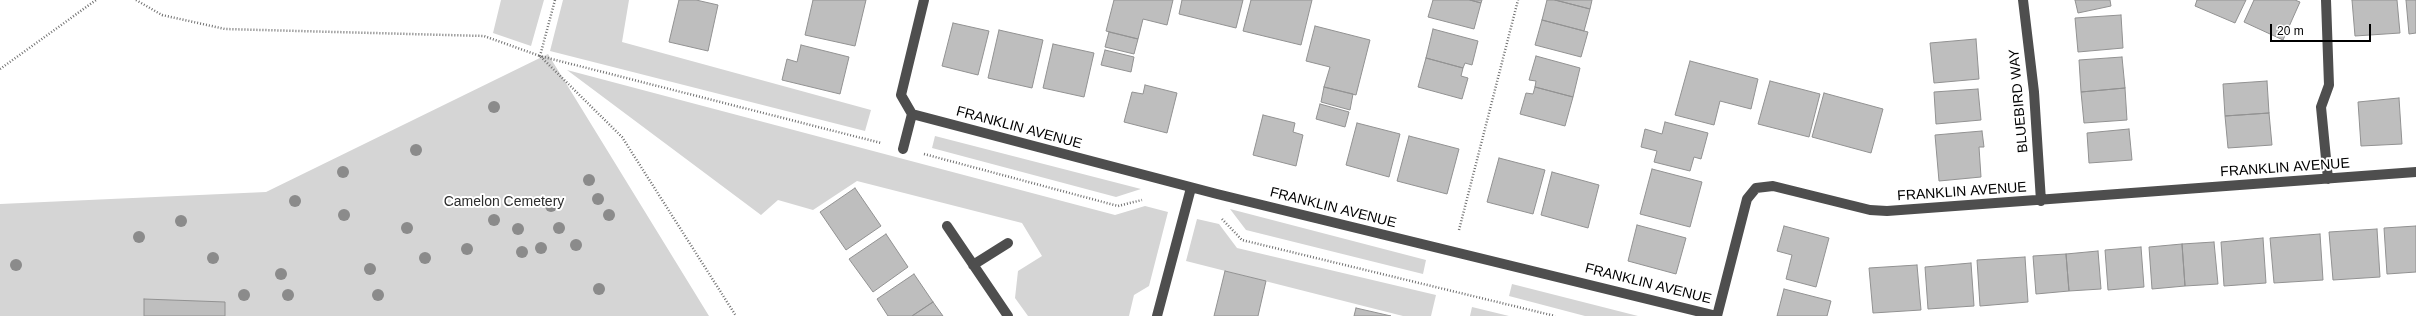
<!DOCTYPE html>
<html>
<head>
<meta charset="utf-8">
<style>
	body { margin:0 }
	#map { position:relative; width:2416px; height:316px; overflow:hidden; background:#fff; font-family:Helvetica,sans-serif }
	canvas { display:block }
	.scale { position:absolute; left:2270px; top:24px; width:101px; height:18px; box-sizing:border-box; border:2px solid #000; border-top:0; padding-left:5px; font-size:12px; line-height:14px; white-space:nowrap; color:#000; -webkit-text-stroke:3px #fff; paint-order:stroke }
</style>
</head>
<body>
<div id="map">
<canvas width="2416" height="316"></canvas>
<div class="scale">20 m</div>
</div>
<script>
const ctx = document.querySelector('canvas').getContext('2d');
ctx.lineJoin = 'round';
function fill(path, color) { ctx.fillStyle = color; ctx.fill(path, 'evenodd'); }
const toPath = rows => new Path2D(rows.map(r => 'M' + r).join(''));
function trace(path, color, width, dash) { ctx.strokeStyle = color; ctx.lineWidth = width; ctx.lineCap = dash ? 'butt' : 'round'; ctx.setLineDash(dash || []); ctx.stroke(path); }
function write(font, color, halo, rows, align = 'center') {
  ctx.font = font + ' Helvetica,sans-serif'; ctx.lineWidth = 4; ctx.setLineDash([]); ctx.textBaseline = 'middle'; ctx.strokeStyle = halo; ctx.fillStyle = color; for (const [text, x, y, turn = 0] of rows) {
    ctx.save(); ctx.translate(x, y); ctx.rotate((+turn || 0) * Math.PI / 180); ctx.textAlign = isNaN(turn) ? turn : align; if (halo) ctx.strokeText(text, 0, 0); ctx.fillText(text, 0, 0); ctx.restore();
  }
}
fill(toPath([
	[501,0,544,0,531,46,493,33],
	[563,0,629,0,622,42,871,110,865,131,550,51],
	[548,54,709,316,0,316,0,204,266,192],
	[567,70,1115,215,1145,206,1168,212,1149,286,1134,295,1129,316,1028,316,1015,298,1018,271,1042,256,1022,223,857,181,813,210,778,200,761,215],
	[935,136,1141,189,1116,197,932,148],
	[1230,209,1426,260,1423,274,1246,230],
	[1197,219,1219,224,1237,248,1436,295,1431,316,1403,316,1186,261],
	[1512,284,1638,316,1585,316,1509,296],
	[1472,307,1509,316,1470,316]
]), '#d5d5d5');
const building = toPath([
	[679,0,696,0,718,5,708,51,669,42,679,0],
	[813,0,866,0,855,46,805,35,813,0],
	[1114,0,1173,0,1167,25,1143,19,1138,39,1106,31,1114,0],
	[1182,0,1243,0,1236,28,1179,14,1182,0],
	[1251,0,1312,0,1301,45,1243,31,1251,0],
	[1433,0,1470,0,1481,3,1474,29,1428,17,1433,0],
	[1470,0,1482,0,1481,3,1470,0],
	[1547,0,1555,0,1590,9,1584,31,1542,20,1547,0],
	[1555,0,1592,0,1590,9,1555,0],
	[2075,0,2110,0,2111,6,2078,13,2075,0],
	[2197,0,2246,0,2235,23,2195,6,2197,0],
	[2254,0,2295,0,2300,2,2283,40,2244,22,2254,0],
	[2352,0,2397,0,2400,33,2355,36,2352,0],
	[2406,0,2416,0,2416,33,2409,34,2406,0],
	[2121,15,2123,48,2078,52,2075,18,2121,15],
	[1542,20,1588,32,1581,57,1535,45,1542,20],
	[953,23,989,31,978,75,942,66,953,23],
	[1315,26,1370,40,1356,95,1324,87,1330,67,1306,61,1315,26],
	[1433,29,1478,41,1472,65,1465,63,1463,68,1426,58,1433,29],
	[999,30,1043,40,1032,88,988,78,999,30],
	[1109,32,1138,39,1134,54,1105,47,1109,32],
	[1976,39,1979,79,1934,83,1930,43,1976,39],
	[1053,44,1094,53,1084,97,1043,88,1053,44],
	[801,45,849,57,840,94,782,80,787,59,797,62,801,45],
	[1105,50,1134,57,1131,72,1101,65,1105,50],
	[1536,56,1580,68,1573,97,1535,87,1536,81,1529,80,1536,56],
	[2122,57,2125,88,2081,92,2079,60,2122,57],
	[1426,58,1463,68,1461,76,1468,78,1462,99,1418,87,1426,58],
	[1690,61,1758,79,1751,109,1720,101,1714,125,1675,115,1690,61],
	[1770,81,1820,94,1809,137,1758,124,1770,81],
	[2267,81,2269,113,2225,116,2223,84,2267,81],
	[1145,85,1177,93,1167,133,1124,122,1132,92,1143,94,1145,85],
	[1324,87,1353,94,1350,110,1321,102,1324,87],
	[1535,87,1573,97,1565,126,1520,114,1526,93,1533,94,1535,87],
	[2125,88,2127,120,2084,123,2081,92,2125,88],
	[1978,89,1981,120,1936,124,1934,92,1978,89],
	[1824,93,1883,109,1871,153,1812,137,1824,93],
	[2399,98,2402,144,2361,146,2358,102,2399,98],
	[1320,104,1349,112,1345,127,1316,119,1320,104],
	[2269,113,2272,145,2228,148,2225,116,2269,113],
	[1263,115,1295,123,1293,132,1303,135,1296,166,1253,155,1263,115],
	[1665,122,1708,133,1701,159,1694,157,1690,171,1654,162,1657,151,1641,147,1645,129,1662,134,1665,122],
	[1357,123,1400,134,1389,177,1346,165,1357,123],
	[2129,129,2132,160,2089,163,2087,133,2129,129],
	[1982,131,1984,147,1979,147,1981,177,1939,181,1935,135,1982,131],
	[1409,136,1459,149,1447,194,1397,181,1409,136],
	[1499,158,1545,170,1533,214,1487,202,1499,158],
	[1652,169,1702,182,1690,227,1640,214,1652,169],
	[1552,172,1599,185,1588,228,1541,215,1552,172],
	[855,188,881,226,846,250,820,212,855,188],
	[1637,225,1686,238,1676,274,1628,261,1637,225],
	[1784,226,1829,238,1816,287,1786,279,1792,255,1777,251,1784,226],
	[2416,226,2416,272,2387,274,2384,228,2416,226],
	[2377,229,2380,277,2333,280,2329,232,2377,229],
	[886,234,908,267,873,292,849,259,886,234],
	[2320,234,2323,280,2274,283,2270,238,2320,234],
	[2263,238,2266,283,2224,286,2221,242,2263,238],
	[2214,242,2218,284,2185,286,2182,244,2214,242],
	[2182,244,2185,286,2152,289,2149,247,2182,244],
	[2141,247,2144,287,2108,290,2105,250,2141,247],
	[2098,251,2101,289,2069,291,2066,254,2098,251],
	[2066,254,2069,291,2036,294,2033,256,2066,254],
	[2025,257,2028,302,1980,306,1977,260,2025,257],
	[1971,263,1974,306,1928,309,1925,267,1971,263],
	[1917,265,1921,310,1873,313,1869,268,1917,265],
	[1225,271,1266,281,1258,316,1214,316,1225,271],
	[914,274,933,302,912,316,888,316,877,299,914,274],
	[1784,289,1831,301,1827,316,1777,316,1784,289],
	[144,299,225,302,225,316,144,316,144,299],
	[933,302,943,316,912,316,933,302],
	[1356,308,1391,316,1354,316,1356,308]
]);
fill(building, '#bebebe');
trace(building, '#929292', 1);
trace(toPath([
	[136,0,162,15,225,29,484,36,540,56,622,137,736,316],
	[555,0,540,56,881,143],
	[0,69,96,0],
	[924,154,1118,206,1142,200],
	[1222,219,1242,240,1555,316],
	[1459,230,1518,0]
]), '#707070', 2.5, [1, 2]);
trace(toPath([
	[924,0,901,95,912,114,1217,194,1717,316,1747,199,1756,188,1773,186,1870,210,1887,211,2416,172],
	[2023,0,2034,92,2041,201],
	[2326,0,2329,85,2321,107,2328,179],
	[903,149,912,114],
	[947,226,1008,316],
	[973,265,1008,243],
	[1157,316,1191,188]
]), '#4e4e4e', 10);
ctx.fillStyle = '#8b8b8b';
for (const [x, y] of [
	[494,107],
	[416,150],
	[343,172],
	[589,180],
	[598,199],
	[295,201],
	[551,206],
	[344,215],
	[609,215],
	[494,220],
	[181,221],
	[407,228],
	[559,228],
	[518,229],
	[139,237],
	[576,245],
	[541,248],
	[467,249],
	[522,252],
	[213,258],
	[425,258],
	[16,265],
	[370,269],
	[281,274],
	[599,289],
	[244,295],
	[288,295],
	[378,295]
]) { ctx.beginPath(); ctx.arc(x, y, 6, 0, 2 * Math.PI); ctx.fill(); }
write('14px', '#000', '#fff', [
	["BLUEBIRD WAY",2019,101,-95],
	["FRANKLIN AVENUE",1019,128,15],
	["FRANKLIN AVENUE",2285,168,-4],
	["FRANKLIN AVENUE",1962,192,-4],
	["FRANKLIN AVENUE",1333,208,14],
	["FRANKLIN AVENUE",1648,284,14]
]);
write('14px', '#2c2c2c', '#fff', [
	["Camelon Cemetery",504,202]
]);
</script>
</body>
</html>
